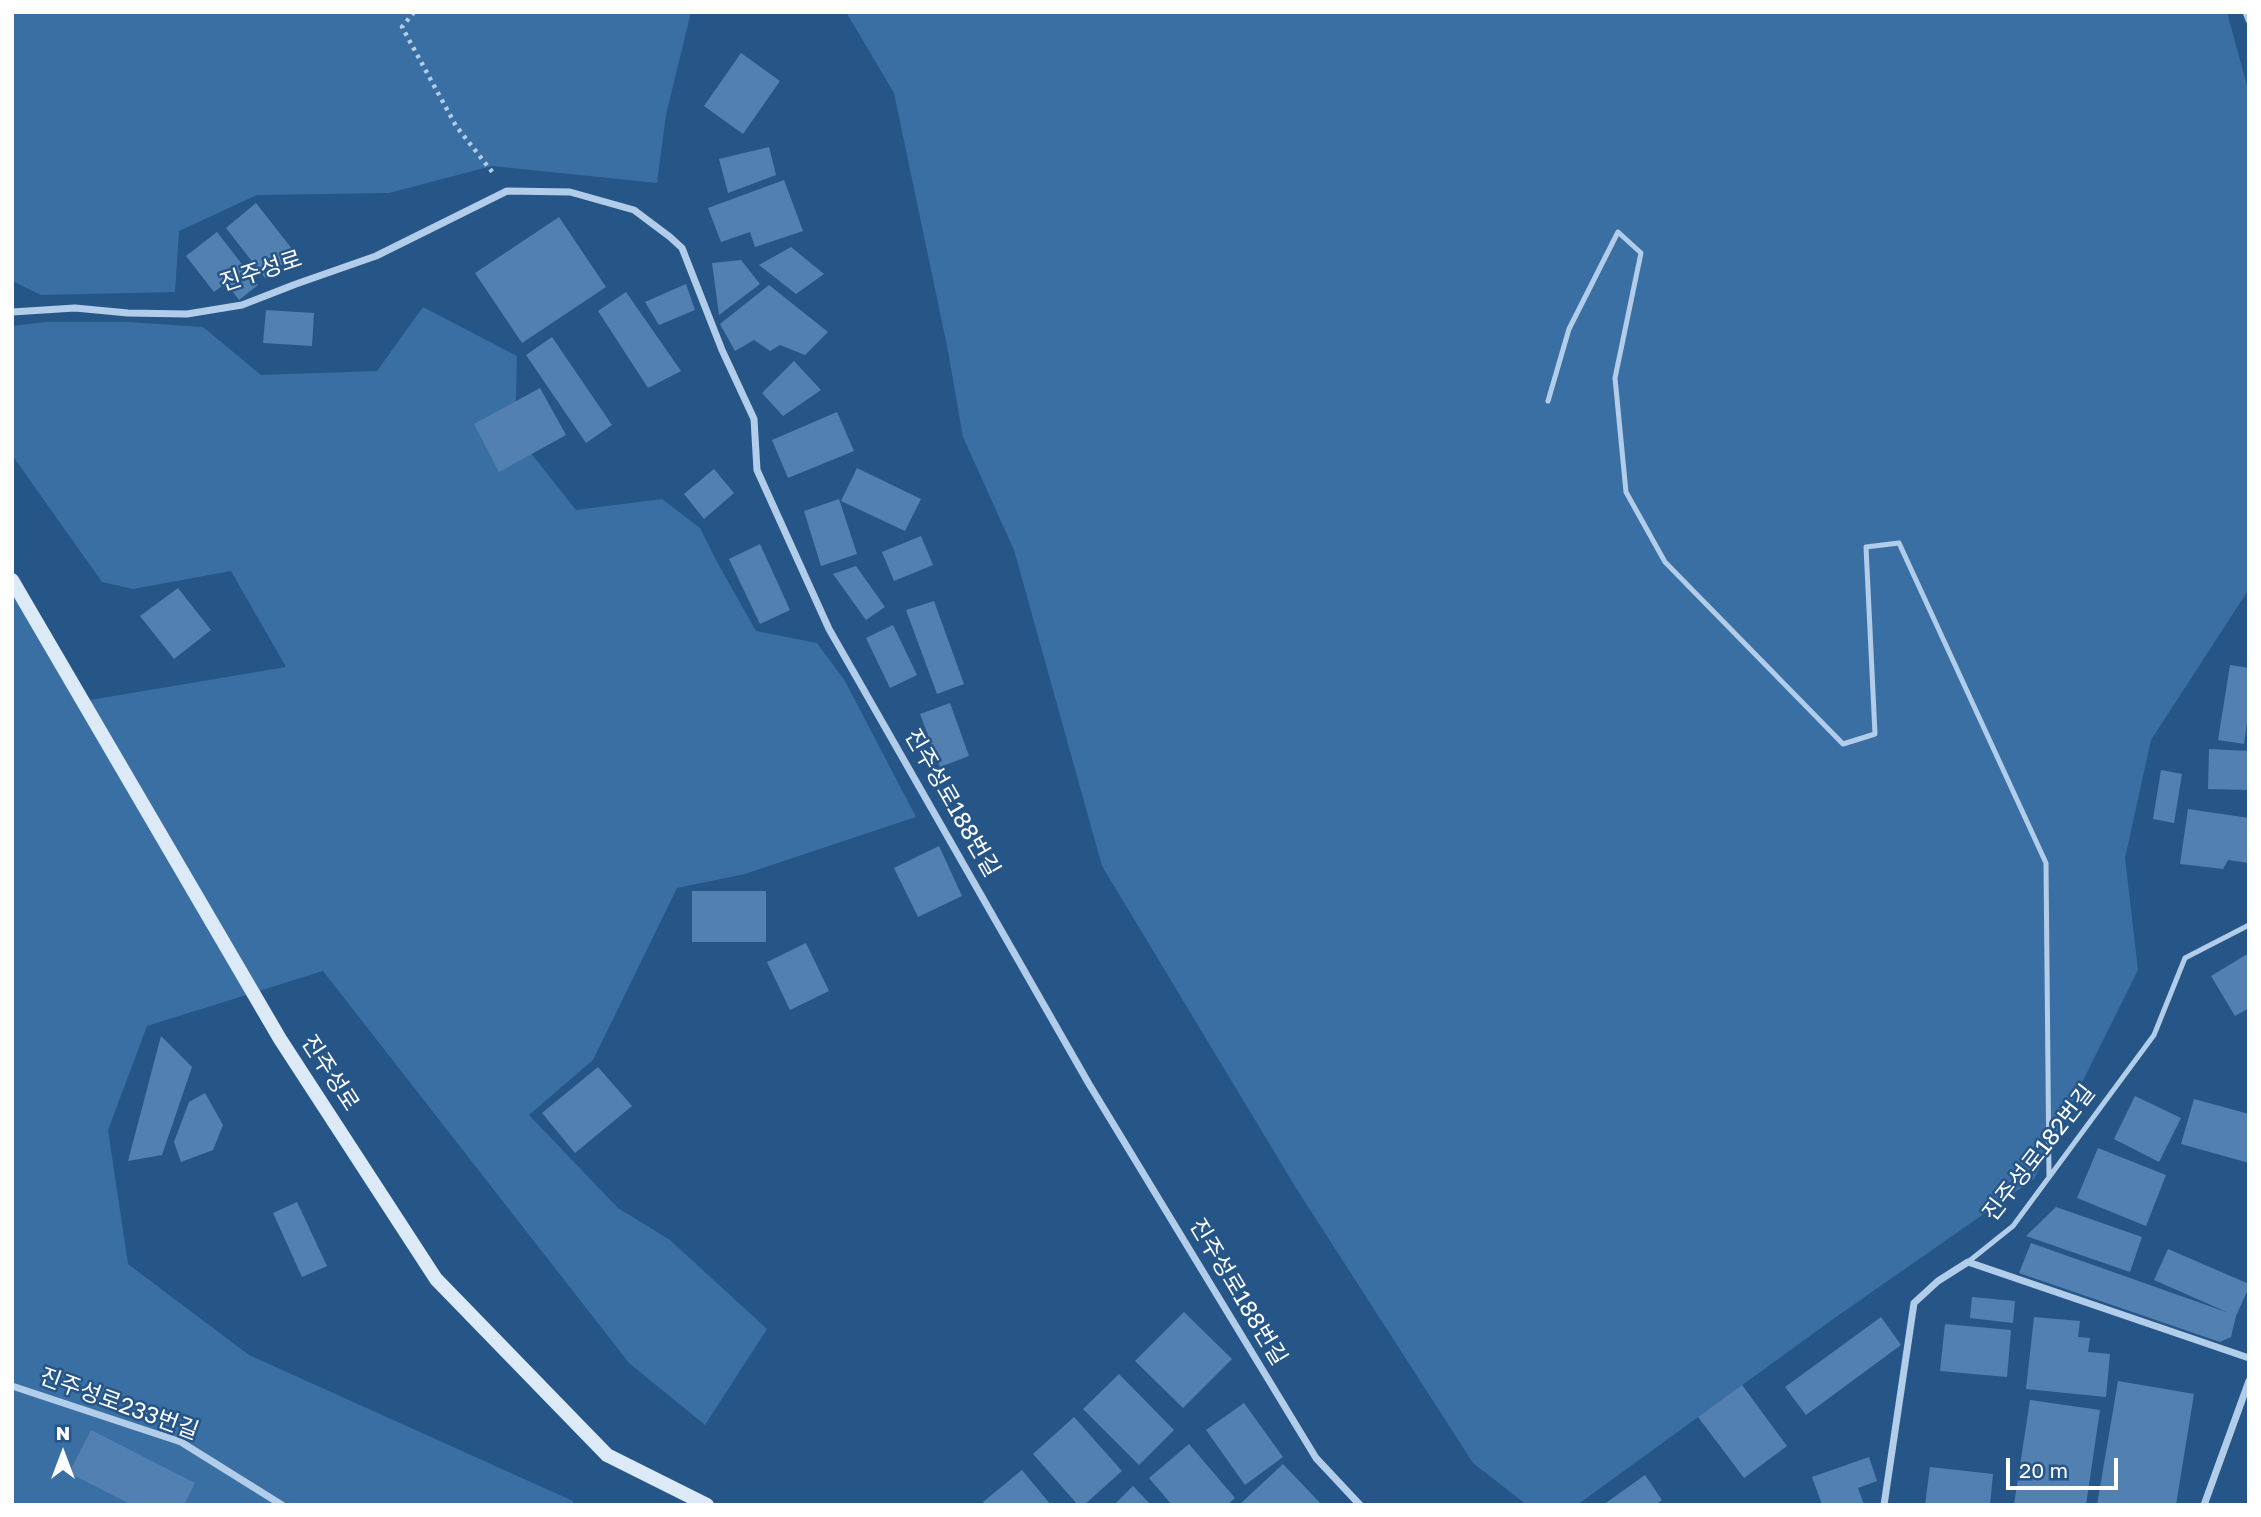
<!DOCTYPE html>
<html>
<head>
<meta charset="utf-8">
<style>
	body { margin:0 }
	#map { position:relative; width:2261px; height:1517px; overflow:hidden; background:#265587; font-family:"Golos Text",sans-serif }
	canvas { display:block }
	.frame { position:absolute; inset:0; border:14px solid #fff; pointer-events:none }
	.north { position:absolute; left:28px; top:1419px; width:70px; height:70px; -webkit-text-stroke:5px #265587; paint-order:stroke; rotate:0deg; font-size:19px; font-weight:700; line-height:28px; text-align:center; color:#fff }
	.north::after { content:''; display:block; margin:auto; width:24px; height:32px; background:#fff; clip-path:polygon(50% 0,100% 100%,50% 72%,0 100%) }
	.scale { position:absolute; left:2006px; top:1458px; width:112px; height:32px; box-sizing:border-box; border:4px solid #fff; border-top:0; padding-left:9px; font-size:21px; line-height:24px; white-space:nowrap; color:#fff; -webkit-text-stroke:5px #265587; paint-order:stroke }
</style>
</head>
<body>
<div id="map">
<canvas width="2261" height="1517"></canvas>
<div class="frame"></div>
<div class="north">N</div>
<div class="scale">20 m</div>
</div>
<script>
const ctx = document.querySelector('canvas').getContext('2d');
ctx.lineJoin = 'round';
function fill(path, color) { ctx.fillStyle = color; ctx.fill(path, 'evenodd'); }
const toPath = rows => new Path2D(rows.map(r => 'M' + r).join(''));
function trace(path, color, width, dash) { ctx.strokeStyle = color; ctx.lineWidth = width; ctx.lineCap = dash ? 'butt' : 'round'; ctx.setLineDash(dash || []); ctx.stroke(path); }
function write(font, color, halo, rows, align = 'center') {
  ctx.font = font + ' "Golos Text","Noto Sans KR",sans-serif'; ctx.lineWidth = 5; ctx.setLineDash([]); ctx.textBaseline = 'middle'; ctx.strokeStyle = halo; ctx.fillStyle = color; for (const [text, x, y, turn = 0] of rows) {
    ctx.save(); ctx.translate(x, y); ctx.rotate((+turn || 0) * Math.PI / 180); ctx.textAlign = isNaN(turn) ? turn : align; if (halo) ctx.strokeText(text, 0, 0); ctx.fillText(text, 0, 0); ctx.restore();
  }
}
fill(toPath([
	[12,12,691,12,666,115,657,183,492,166,389,193,257,195,179,231,175,292,41,295,12,281],
	[846,12,2227,12,2249,93,2249,589,2151,740,2125,858,2138,970,2034,1179,1836,1317,1577,1505,1527,1505,1473,1463,1296,1188,1102,866,1014,550,963,437,948,351,894,93],
	[423,307,517,356,515,433,576,510,662,499,700,528,717,562,756,631,817,643,845,681,916,817,745,874,677,888,593,1060,529,1115,618,1208,670,1240,767,1329,705,1425,629,1363,323,971,147,1026,108,1130,128,1264,249,1355,573,1501,573,1505,12,1505,12,594,90,700,286,667,231,571,133,589,102,582,12,455,12,326,46,322,128,322,203,327,261,375,377,371]
]), '#3a6fa4');
fill(toPath([
	[741,53,780,81,743,134,704,106],
	[769,147,776,175,728,193,719,159],
	[784,180,803,231,755,247,750,232,721,242,708,208],
	[256,203,296,254,265,278,226,228],
	[559,217,606,287,522,343,475,273],
	[217,232,258,285,239,300,226,283,214,292,186,256],
	[791,247,824,274,796,294,759,265],
	[741,260,760,284,719,315,712,263],
	[686,284,695,310,659,325,645,302],
	[769,285,828,332,805,355,780,345,770,351,754,340,735,351,720,324],
	[626,292,681,371,648,388,598,311],
	[266,310,314,313,312,346,263,343],
	[552,337,612,425,586,443,526,355],
	[794,361,821,390,783,416,762,393],
	[540,388,566,435,499,472,474,424],
	[837,412,854,451,788,478,772,440],
	[857,468,921,499,905,531,841,501],
	[714,469,734,493,704,519,684,494],
	[839,499,857,554,821,566,804,511],
	[921,536,933,565,894,581,882,552],
	[760,544,790,610,760,624,729,559],
	[856,566,885,607,866,620,833,574],
	[178,588,211,630,174,659,140,616],
	[934,601,964,684,937,694,906,610],
	[893,625,917,675,890,688,866,638],
	[2230,665,2249,668,2249,708,2244,744,2218,740],
	[950,703,969,756,940,767,920,714],
	[2209,749,2249,751,2249,790,2208,789],
	[2161,770,2182,774,2174,823,2153,819],
	[2188,809,2249,818,2249,863,2228,860,2223,869,2180,864],
	[939,846,962,896,918,917,894,868],
	[692,891,766,891,766,942,692,942],
	[806,943,829,991,790,1010,767,962],
	[2249,953,2249,1008,2235,1016,2211,976],
	[161,1036,192,1067,162,1155,128,1161],
	[598,1067,632,1106,575,1153,542,1113],
	[205,1093,223,1125,213,1150,181,1162,174,1142,189,1102],
	[2135,1096,2181,1118,2159,1162,2114,1139],
	[2194,1099,2249,1114,2249,1163,2181,1144],
	[2098,1148,2166,1175,2146,1226,2077,1198],
	[297,1202,327,1266,302,1277,273,1213],
	[2056,1207,2142,1237,2130,1272,2026,1236],
	[2031,1243,2229,1313,2154,1280,2168,1249,2249,1284,2249,1287,2236,1316,2231,1337,2220,1342,2019,1273],
	[1972,1297,2015,1301,2013,1323,1970,1318],
	[1184,1312,1232,1359,1183,1408,1135,1361],
	[1881,1317,1901,1345,1806,1415,1785,1387],
	[2034,1317,2080,1321,2078,1337,2090,1338,2088,1352,2110,1354,2106,1397,2026,1389],
	[1945,1324,2011,1330,2007,1377,1940,1371],
	[1119,1374,1174,1430,1139,1465,1083,1409],
	[2118,1381,2194,1394,2176,1505,2097,1505],
	[1742,1385,1787,1446,1744,1478,1698,1417],
	[2030,1400,2100,1410,2086,1505,2014,1505],
	[1244,1403,1283,1457,1245,1485,1206,1430],
	[1074,1417,1122,1471,1084,1505,1078,1505,1033,1454],
	[91,1430,195,1483,184,1505,132,1505,69,1473],
	[1189,1444,1235,1498,1227,1505,1172,1505,1149,1478],
	[1869,1457,1877,1481,1858,1488,1864,1505,1822,1505,1812,1477],
	[1283,1464,1322,1505,1239,1505],
	[1930,1467,1993,1474,1990,1505,1925,1505],
	[1022,1470,1051,1505,985,1505,983,1502],
	[1645,1475,1662,1500,1655,1505,1603,1505],
	[1133,1486,1151,1505,1114,1505]
]), '#5281b1');
trace(toPath([
	[414,12,402,27,456,126,493,173]
]), '#b2cde9', 4.5, [3.5, 5]);
trace(toPath([
	[1548,401,1569,329,1618,232,1641,253,1615,378,1626,492,1665,562,1843,744,1875,734,1866,547,1899,543,2046,863,2049,1177],
	[1968,1262,2013,1226,2154,1035,2185,958,2249,925]
]), '#b2cde9', 5);
trace(toPath([
	[2246,12,2249,20],
	[12,312,75,308,128,313,187,314,242,305,296,284,376,256,507,191,570,192,634,210,670,237,682,248,722,350,754,419,757,470,829,629,1089,1084,1316,1458,1360,1505],
	[12,1386,181,1442,282,1505],
	[1884,1505,1914,1303,1938,1281,1968,1262,2249,1358],
	[2204,1505,2249,1381]
]), '#b2cde9', 7);
trace(toPath([
	[12,580,280,1039,436,1279,607,1455,707,1505]
]), '#dce9f7', 14);
write('23px', '#fff', '#265587', [
	["진주성로",261,271,-18],
	["진주성로188번길",952,803,60],
	["진주성로",330,1073,57],
	["진주성로182번길",2039,1153,-52],
	["진주성로188번길",1238,1292,59],
	["진주성로233번길",119,1404,20]
]);
</script>
</body>
</html>
